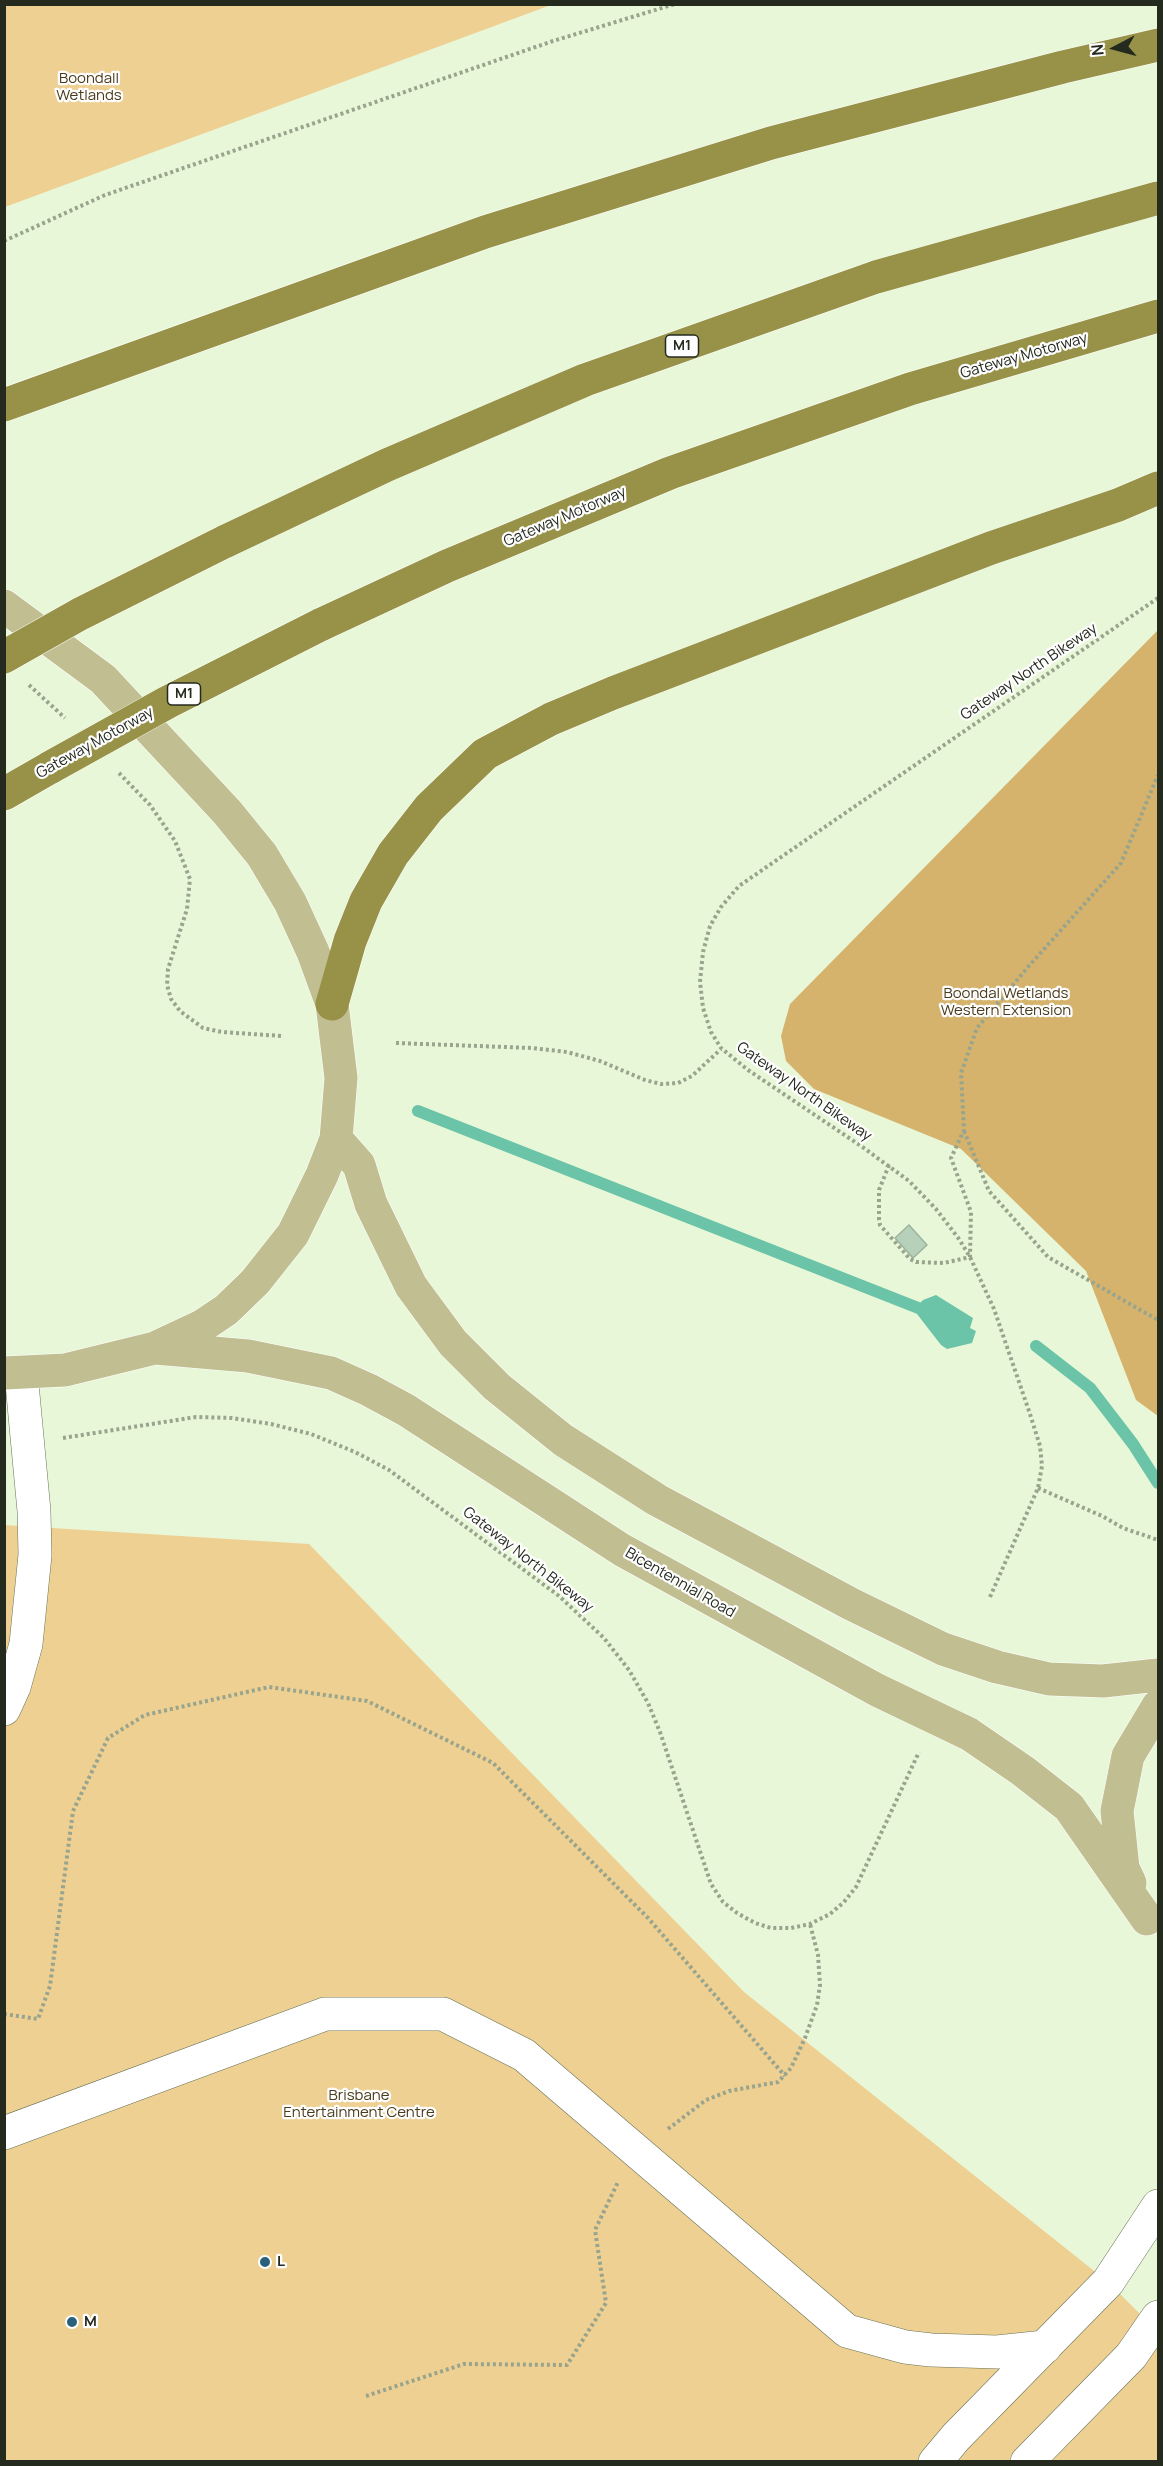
<!DOCTYPE html>
<html>
<head>
<meta charset="utf-8">
<style>
	body { margin:0 }
	#map { position:relative; width:1163px; height:2466px; overflow:hidden; background:#e9f7d9; font-family:Manrope,sans-serif }
	canvas { display:block }
	.frame { position:absolute; inset:0; border:6px solid #252a1f; pointer-events:none }
	.north { position:absolute; left:1085px; top:18px; width:60px; height:60px; -webkit-text-stroke:4px #fefefe; paint-order:stroke; rotate:264deg; font-size:16px; font-weight:700; line-height:24px; text-align:center; color:#252a1f }
	.north::after { content:''; display:block; margin:auto; width:21px; height:27px; background:#252a1f; clip-path:polygon(50% 0,100% 100%,50% 72%,0 100%) }
</style>
</head>
<body>
<div id="map">
<canvas width="1163" height="2466"></canvas>
<div class="frame"></div>
<div class="north">N</div>
</div>
<script>
const ctx = document.querySelector('canvas').getContext('2d');
ctx.lineJoin = 'round';
function fill(path, color) { ctx.fillStyle = color; ctx.fill(path, 'evenodd'); }
const toPath = rows => new Path2D(rows.map(r => 'M' + r).join(''));
function trace(path, color, width, dash) { ctx.strokeStyle = color; ctx.lineWidth = width; ctx.lineCap = dash ? 'butt' : 'round'; ctx.setLineDash(dash || []); ctx.stroke(path); }
function write(font, color, halo, rows, align = 'center') {
  ctx.font = font + ' Manrope,sans-serif'; ctx.lineWidth = 4.5; ctx.setLineDash([]); ctx.textBaseline = 'middle'; ctx.strokeStyle = halo; ctx.fillStyle = color; for (const [text, x, y, turn = 0] of rows) {
    ctx.save(); ctx.translate(x, y); ctx.rotate((+turn || 0) * Math.PI / 180); ctx.textAlign = isNaN(turn) ? turn : align; if (halo) ctx.strokeText(text, 0, 0); ctx.fillText(text, 0, 0); ctx.restore();
  }
}
fill(toPath([
	[5,4,551,4,551,5,5,207],
	[4,1525,309,1544,744,1992,1108,2282,1158,2332,1158,2461,5,2461]
]), '#eed093');
fill(toPath([
	[1158,630,1158,1416,1136,1400,1086,1271,961,1149,814,1089,786,1061,781,1036,790,1004]
]), '#d5b36c');
fill(toPath([
	[936,1295,973,1318,970,1328,976,1331,972,1343,947,1349,941,1345,917,1314,917,1306,923,1300]
]), '#6bc4a7');
trace(toPath([
	[418,1111,931,1313],
	[1036,1346,1090,1388,1133,1444,1158,1483]
]), '#6bc4a7', 12);
const building = toPath([
	[909,1225,927,1245,913,1258,895,1238,909,1225]
]);
fill(building, '#b6d0b9');
trace(building, '#9bb49e', 1.5);
const minor = toPath([
	[4,1709,14,1687,26,1644,35,1555,34,1511,21,1373],
	[4,2133,325,2014,443,2014,524,2055,847,2331,905,2347,931,2350,997,2352,1045,2347],
	[935,2462,956,2437,1108,2282,1158,2206],
	[1027,2462,1131,2356,1158,2317]
]);
const major = toPath([
	[4,606,103,679,227,812,262,855,290,902,313,952,332,1004,341,1078,336,1139,322,1175,293,1234,255,1282,226,1310,202,1326,155,1348,65,1370,4,1373],
	[336,1139,359,1165,371,1204,411,1286,453,1343,497,1387,563,1440,657,1500,851,1604,943,1649,997,1667,1049,1679,1103,1681,1158,1675],
	[155,1348,248,1356,331,1373,369,1390,406,1410,622,1550,877,1690,969,1734,1023,1771,1069,1807,1147,1919],
	[1130,1883,1123,1868,1117,1811,1128,1756,1158,1706]
]);
const highway = toPath([
	[4,405,485,232,771,143,1063,67,1158,45],
	[224,542,387,465,585,380,876,277,1158,198],
	[320,625,447,566,670,473,910,389,1158,316],
	[4,794,51,767],
	[332,1004,350,941,366,901,393,854,429,808,485,754,551,719,613,693,991,548,1118,505,1158,488]
]);
trace(minor, '#677258', 34);
trace(major, '#fff', 34);
trace(highway, '#fff', 34);
trace(toPath([
	[4,241,105,195,553,41,675,4],
	[29,685,65,718],
	[119,773,150,805,175,841,190,879,187,909,168,969,167,985,171,999,180,1011,203,1028,222,1032,282,1036],
	[396,1043,532,1048,567,1052,600,1061,645,1080,661,1084,678,1083,692,1076,721,1049],
	[964,1131,989,1191,1048,1257,1158,1320],
	[889,1165,879,1190,879,1220,880,1225,910,1259,916,1262,944,1263,970,1257,971,1212,951,1158,964,1130,961,1073,977,1028,1028,967,1121,863,1158,775],
	[63,1438,196,1417,232,1418,271,1424,311,1434,355,1452,389,1470,559,1596,604,1638,629,1670,648,1703,660,1732,711,1884,723,1902,737,1913,755,1923,771,1928,791,1928,810,1924,830,1914,844,1902,856,1887,919,1752],
	[1038,1488,1102,1516,1123,1528,1158,1540],
	[990,1597,1038,1488,1042,1466,1040,1446,1030,1414,994,1309,970,1257,959,1239,936,1209,909,1181,861,1146,748,1070,721,1048,711,1032,703,1008,700,982,703,952,710,926,721,907,739,886,1158,598],
	[4,2014,38,2019,50,1986,73,1811,108,1738,145,1715,269,1687,367,1701,493,1763,648,1918,785,2076],
	[668,2129,706,2100,729,2091,778,2082,791,2068,805,2038,817,2005,820,1985,818,1955,810,1924],
	[366,2396,464,2364,567,2365,606,2303,595,2230,618,2182]
]), '#99a48d', 4, [3, 3]);
trace(minor, '#fff', 33);
trace(major, '#c1be91', 33);
trace(highway, '#979247', 33);
const highwayBridge = toPath([
	[4,657,80,614,224,542],
	[51,767,168,702,320,625]
]);
trace(highwayBridge, '#fff', 34, []);
trace(highwayBridge, '#979247', 33);
for (const [x, y, r, color] of [
	[265,2262,6,"#2a607b"],
	[72,2322,6,"#2a607b"]
]) { const dot = new Path2D(); dot.arc(x, y, r, 0, 2 * Math.PI); ctx.fillStyle = color; ctx.fill(dot); trace(dot, '#fefefe', 2); }
for (const [x, y, w] of [
	[682,346,33],
	[184,694,33]
]) { const box = new Path2D(); box.roundRect(x - w / 2, y - 11, w, 22, 4.5); ctx.fillStyle = '#fefefe'; ctx.fill(box); trace(box, '#252a1f', 1.5); }
write('bold 14px', '#252a1f', null, [
	["M1",682,346],
	["M1",184,694]
]);
write('15px', '#493b1b', '#fefefe', [
	["Boondall",89,79],
	["Wetlands",89,96],
	["Boondal Wetlands",1006,994],
	["Western Extension",1006,1011],
	["Brisbane",359,2096],
	["Entertainment Centre",359,2113]
]);
write('15px', '#252a1f', '#fefefe', [
	["Gateway Motorway",1024,356,-16],
	["Gateway Motorway",565,517,-23],
	["Gateway North Bikeway",1029,672,-34],
	["Gateway Motorway",95,743,-29],
	["Gateway North Bikeway",804,1092,35],
	["Gateway North Bikeway",528,1560,38],
	["Bicentennial Road",680,1583,30]
]);
write('bold 15px', '#252a1f', '#fefefe', [
	["L",277,2262],
	["M",84,2322]
], 'left');
</script>
</body>
</html>
